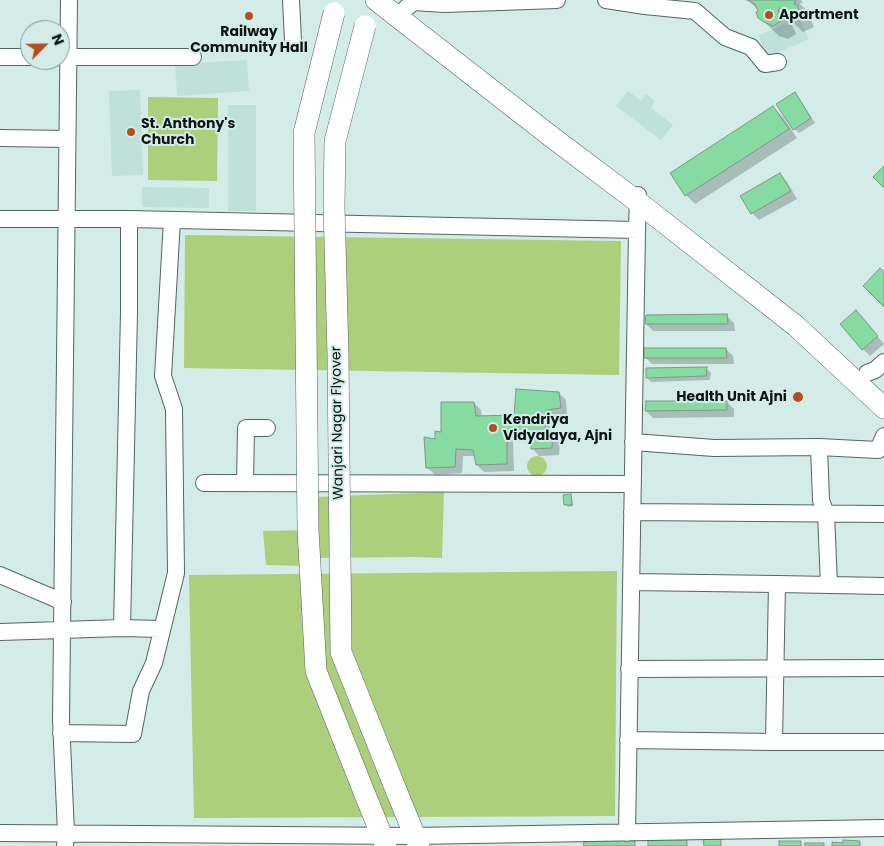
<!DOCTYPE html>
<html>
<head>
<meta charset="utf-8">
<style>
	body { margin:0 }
	#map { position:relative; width:884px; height:846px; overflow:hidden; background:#d3ece7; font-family:Poppins,sans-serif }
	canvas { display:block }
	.north { position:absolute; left:20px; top:20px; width:50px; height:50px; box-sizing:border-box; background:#d3ece7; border:1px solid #839692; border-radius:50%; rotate:67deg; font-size:14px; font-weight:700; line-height:20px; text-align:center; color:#0c1513 }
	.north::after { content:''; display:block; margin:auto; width:18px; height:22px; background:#b34e1f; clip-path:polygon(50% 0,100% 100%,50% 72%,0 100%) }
</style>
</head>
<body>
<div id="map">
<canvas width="884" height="846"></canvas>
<div class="north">N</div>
</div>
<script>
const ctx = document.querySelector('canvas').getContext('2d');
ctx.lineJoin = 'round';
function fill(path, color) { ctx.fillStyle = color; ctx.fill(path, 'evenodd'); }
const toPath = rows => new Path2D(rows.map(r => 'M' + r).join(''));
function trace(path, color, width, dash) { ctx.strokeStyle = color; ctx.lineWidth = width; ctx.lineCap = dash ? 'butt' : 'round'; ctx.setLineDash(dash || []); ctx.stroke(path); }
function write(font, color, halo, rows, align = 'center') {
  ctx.font = font + ' Poppins,sans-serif'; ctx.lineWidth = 4; ctx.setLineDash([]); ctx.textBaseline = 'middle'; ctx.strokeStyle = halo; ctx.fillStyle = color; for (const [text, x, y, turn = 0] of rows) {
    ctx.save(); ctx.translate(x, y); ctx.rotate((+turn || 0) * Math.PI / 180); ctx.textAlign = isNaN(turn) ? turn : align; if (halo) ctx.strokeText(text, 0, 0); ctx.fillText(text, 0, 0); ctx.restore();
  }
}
fill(toPath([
	[799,17,809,39,768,57,758,36],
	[247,60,249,91,177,96,175,64],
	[140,90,143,175,112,176,109,91],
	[628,91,641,101,646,94,655,101,651,108,673,125,661,140,616,106],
	[228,105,256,105,256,211,228,211],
	[142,187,209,188,209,208,142,207]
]), '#bfe1da');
fill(toPath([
	[148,97,218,98,217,181,148,180],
	[185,235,621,241,619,375,184,368],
	'527 466a10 10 0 1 1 20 0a10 10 0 1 1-20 0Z',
	[444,492,442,558,417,557,309,558,307,566,266,565,263,531,311,530,313,497],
	[617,571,615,816,194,818,189,575]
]), '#adce7a');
fill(toPath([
	[748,0,801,0,803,3,800,3,801,5,807,11,814,27,803,32,794,23,792,25,796,34,788,39,779,36,759,17,760,12],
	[794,94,799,98,815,123,799,133,794,129],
	[773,107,783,117,797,138,695,204,686,195],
	[780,174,787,182,797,199,759,220,752,213],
	[727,316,734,323,735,331,653,331,646,324],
	[863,319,884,344,870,356,863,349],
	[726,349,733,356,734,364,652,364,645,357],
	[707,369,711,373,710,380,651,382,647,377],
	[559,393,566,400,567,415,552,416,552,433,560,440,559,455,539,456,532,448,532,443,513,441,514,471,484,472,477,465,475,456,463,456,462,473,435,475,428,468,437,440,442,433,474,403,481,410,482,417,515,416],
	[727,402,734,409,734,417,653,418,646,411],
	[570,495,572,497,573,506,568,507,566,505]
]), '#0003');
const building = toPath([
	[747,0,795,0,796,2,794,3,795,5,797,4,800,13,787,18,783,8,780,8,778,10,783,20,773,26,764,22,758,18,756,12,758,11,755,4,747,0],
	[795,92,811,118,793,130,776,104,795,92],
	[773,106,789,129,685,196,670,173,773,106],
	[884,166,884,188,873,177,884,166],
	[780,173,791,191,751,214,740,196,780,173],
	[880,268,884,272,884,307,863,286,880,268],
	[856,310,878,336,862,350,840,324,856,310],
	[727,314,728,324,645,324,646,315,727,314],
	[644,348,726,348,727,358,644,358,644,348],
	[707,367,706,376,646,378,646,368,707,367],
	[516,389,559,392,561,408,546,410,545,430,553,431,552,448,531,449,531,437,507,435,507,464,476,465,473,450,456,449,455,467,426,468,424,437,435,439,435,431,441,432,441,402,474,402,476,416,514,415,516,389],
	[646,401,727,401,727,410,645,411,646,401],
	[571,494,572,505,564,505,563,495,571,494],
	[635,839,635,846,584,846,583,843,592,840,635,839],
	[648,839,687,840,687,846,648,846,648,839],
	[703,839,721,839,721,846,704,846,703,839],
	[843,840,860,841,860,846,832,846,832,842,843,843,843,840],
	[779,841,801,841,801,846,779,846,779,841],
	[805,843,824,843,824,846,805,846,805,843]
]);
fill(building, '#86dba2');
trace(building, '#839588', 1);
const minor = toPath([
	[291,0,293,41],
	[606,0,645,6,695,11,725,37,751,47,765,64,778,62],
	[406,8,414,2,444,4,557,0],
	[0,57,30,57],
	[60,57,193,57],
	[0,138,67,139],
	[0,219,129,219,637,230],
	[129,219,129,312,122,628,161,629],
	[867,373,875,370,884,362],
	[633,442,714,448,819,447,821,500,826,514,829,585],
	[819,447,878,450,884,436],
	[204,483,633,484],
	[245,483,246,428,267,428],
	[632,512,884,514],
	[0,575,63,602],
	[631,582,777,584],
	[0,632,122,628],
	[629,669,884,668],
	[61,733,133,734,141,691,154,663,176,573,174,409,163,376,172,220],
	[628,740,774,742,777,584,884,586],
	[774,742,884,742],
	[0,833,414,836,884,828],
	[627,833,637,230,638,195],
	[65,846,66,833,61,720,69,0]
]);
const major = toPath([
	[376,0,553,138,638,202,796,326,884,408],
	[396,790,419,846],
	[364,792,386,846]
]);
trace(minor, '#516762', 18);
trace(major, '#516762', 22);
trace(minor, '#fff', 16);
trace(major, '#fff', 21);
const majorBridge = toPath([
	[334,13,304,133,308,530,316,671,364,792],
	[365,26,335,141,334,206,338,355,341,652,396,790]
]);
trace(majorBridge, '#516762', 22, []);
trace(majorBridge, '#fff', 21);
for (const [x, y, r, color] of [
	[769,15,5,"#b34e1f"],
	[249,16,5,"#b34e1f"],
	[131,132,5,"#b34e1f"],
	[798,397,6,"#b34e1f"],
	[493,428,5,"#b34e1f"]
]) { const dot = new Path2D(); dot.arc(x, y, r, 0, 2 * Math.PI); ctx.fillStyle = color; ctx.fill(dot); trace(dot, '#d3ece7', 2); }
write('bold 14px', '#0c1513', '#d3ece7', [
	["Apartment",779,15],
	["Railway",249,32,"center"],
	["Community Hall",249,48,"center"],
	["St. Anthony's",141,124],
	["Church",141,140],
	["Health Unit Ajni",787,397,"right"],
	["Kendriya",503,420],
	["Vidyalaya, Ajni",503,436]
], 'left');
write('14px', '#0c1513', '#d3ece7', [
	["Wanjari Nagar Flyover",338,423,-91]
]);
</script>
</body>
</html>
